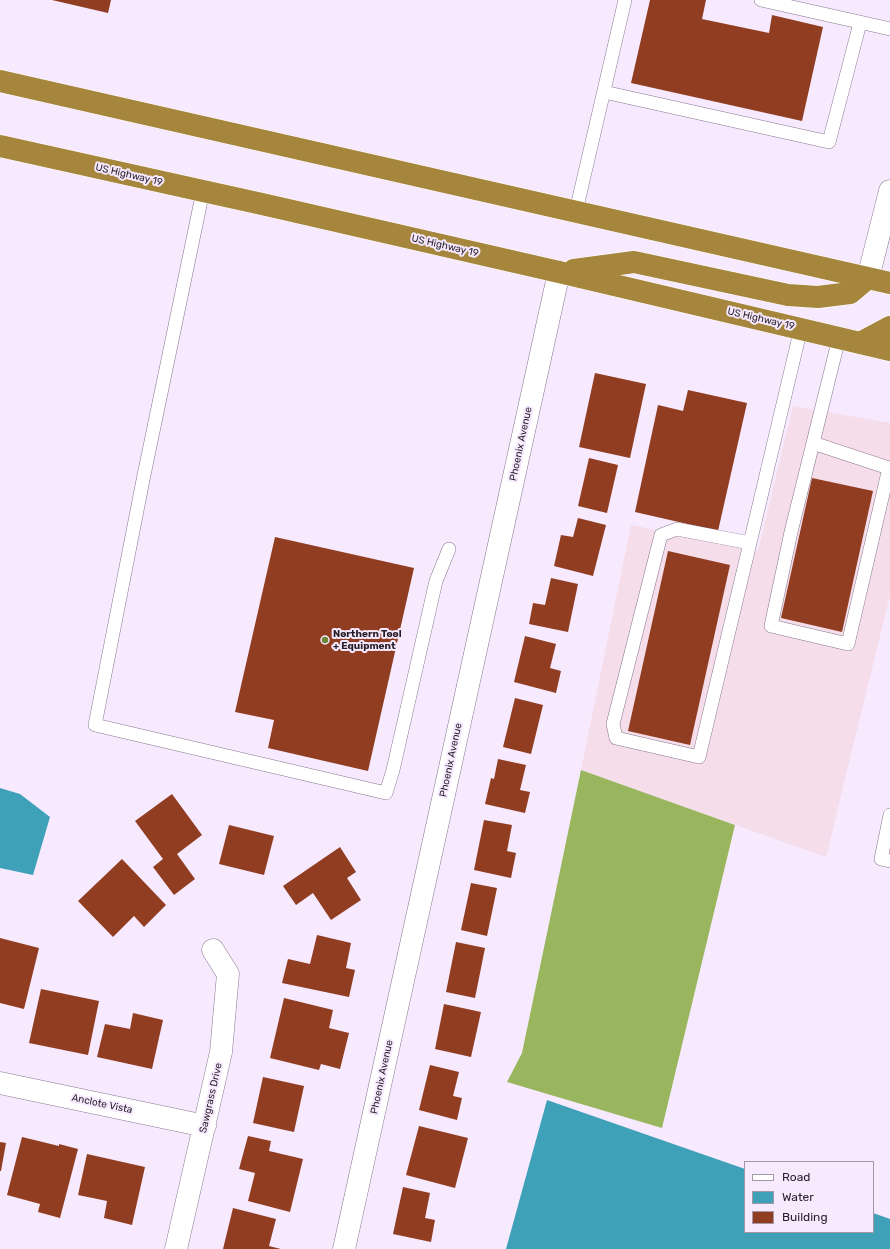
<!DOCTYPE html>
<html>
<head>
<meta charset="utf-8">
<style>
	body { margin:0 }
	#map { position:relative; width:890px; height:1249px; overflow:hidden; background:#f7e9fe; font-family:Rubik,sans-serif }
	canvas { display:block }
	.legend { position:absolute; left:744px; top:1161px; width:130px; height:72px; box-sizing:border-box; background:#f7e9fe; border:1px solid #a398a8; margin:0; padding:5px 7px; list-style:none; font-size:12px; color:#251e28 }
	.legend li { display:flex; align-items:center; gap:8px; height:20px }
	.legend b { width:20px; border:1px solid #a398a8 }
</style>
</head>
<body>
<div id="map">
<canvas width="890" height="1249"></canvas>
<ul class="legend">
<li><b style="height:5px;background:#fff"></b>Road</li>
<li><b style="height:11px;background:#3ea1b8"></b>Water</li>
<li><b style="height:11px;background:#913d22"></b>Building</li>
</ul>
</div>
<script>
const ctx = document.querySelector('canvas').getContext('2d');
ctx.lineJoin = 'round';
function fill(path, color) { ctx.fillStyle = color; ctx.fill(path, 'evenodd'); }
const toPath = rows => new Path2D(rows.map(r => 'M' + r).join(''));
function trace(path, color, width, dash) { ctx.strokeStyle = color; ctx.lineWidth = width; ctx.lineCap = dash ? 'butt' : 'round'; ctx.setLineDash(dash || []); ctx.stroke(path); }
function write(font, color, halo, rows, align = 'center') {
  ctx.font = font + ' Rubik,sans-serif'; ctx.lineWidth = 4; ctx.setLineDash([]); ctx.textBaseline = 'middle'; ctx.strokeStyle = halo; ctx.fillStyle = color; for (const [text, x, y, turn = 0] of rows) {
    ctx.save(); ctx.translate(x, y); ctx.rotate((+turn || 0) * Math.PI / 180); ctx.textAlign = isNaN(turn) ? turn : align; if (halo) ctx.strokeText(text, 0, 0); ctx.fillText(text, 0, 0); ctx.restore();
  }
}
fill(toPath([
	[793,406,890,423,890,595,826,857,581,770,631,525,758,551]
]), '#f5dde9');
fill(toPath([
	[581,770,735,825,662,1128,507,1082,522,1053]
]), '#99b65e');
fill(toPath([
	[0,788,20,794,50,817,33,875,0,868],
	[547,1100,745,1169,745,1232,873,1232,873,1213,890,1219,890,1249,506,1249]
]), '#3ea1b8');
fill(toPath([
	[52,0,111,0,108,13],
	[650,0,706,0,702,19,769,33,772,15,823,27,802,121,631,83],
	[595,373,646,384,630,458,579,447],
	[688,390,747,403,718,531,635,512,658,405,683,411],
	[589,458,618,465,607,513,578,506],
	[812,478,873,491,842,632,781,618],
	[578,518,606,525,593,576,554,566,561,535,573,537],
	[275,537,414,568,368,771,268,748,274,720,235,712],
	[668,551,730,565,690,745,628,731],
	[551,578,578,584,568,632,529,624,533,603,545,605],
	[525,636,556,644,550,668,561,671,556,693,514,682],
	[515,698,543,705,531,754,503,747],
	[498,759,526,765,520,790,530,792,525,813,485,804,491,778,494,779],
	[172,794,202,835,177,854,195,879,174,895,153,867,163,859,135,821],
	[484,820,512,825,507,851,516,853,511,878,474,870],
	[229,825,274,836,264,875,219,864],
	[340,847,356,872,347,878,361,900,331,920,313,893,296,905,283,886],
	[122,859,166,905,144,927,134,916,113,937,78,901],
	[471,883,497,888,487,936,461,930],
	[317,935,351,943,346,968,355,970,349,997,282,983,288,959,310,964],
	[0,938,39,948,24,1009,0,1003],
	[456,942,485,948,475,998,446,992],
	[41,989,99,1001,88,1055,29,1043],
	[284,998,333,1010,329,1028,349,1033,340,1069,321,1064,319,1070,270,1058],
	[444,1004,481,1012,471,1057,435,1049],
	[133,1013,163,1020,152,1069,97,1057,105,1024,130,1029],
	[430,1065,459,1072,453,1096,462,1098,457,1120,419,1110],
	[263,1077,304,1086,294,1132,253,1123],
	[419,1126,468,1138,455,1188,406,1175],
	[248,1136,271,1141,269,1151,303,1159,290,1212,248,1201,255,1173,239,1169],
	[22,1137,59,1146,59,1144,78,1149,60,1218,38,1212,40,1204,7,1195],
	[0,1142,6,1143,1,1171,0,1171],
	[87,1154,145,1167,132,1225,104,1218,107,1201,78,1195],
	[403,1187,430,1193,425,1218,435,1220,431,1242,393,1234],
	[233,1208,276,1219,269,1246,281,1249,223,1249]
]), '#913d22');
const lane = toPath([
	[761,0,890,29],
	[604,92,829,142,860,23],
	[203,191,144,475,95,725,386,793,393,770,436,581,449,549],
	[576,211,625,0],
	[813,443,889,468,848,644,771,626,791,532,813,443,839,338],
	[750,543,677,529,661,535,613,724,616,738,699,757,750,543,801,328],
	[890,815,881,859,890,861]
]);
const street = toPath([
	[0,1083,205,1126],
	[176,1249,221,1052,228,974,213,950],
	[344,1249,559,272]
]);
const secondary = toPath([
	[868,278,890,191]
]);
const highway = toPath([
	[0,81,890,283],
	[0,146,203,191,262,204,559,272,890,350],
	[574,270,634,262,788,295,818,297,850,293,868,278],
	[860,343,890,327]
]);
trace(lane, '#88788f', 14);
trace(street, '#88788f', 23);
trace(secondary, '#88788f', 23);
trace(highway, '#fff', 23);
trace(lane, '#fff', 13);
trace(street, '#fff', 22);
trace(secondary, '#fff', 22);
trace(highway, '#a6853c', 22);
for (const [x, y, r, color] of [
	[325,640,4,"#6e8435"]
]) { const dot = new Path2D(); dot.arc(x, y, r, 0, 2 * Math.PI); ctx.fillStyle = color; ctx.fill(dot); trace(dot, '#f7e9fe', 1.5); }
write('10px', '#251e28', '#f7e9fe', [
	["US Highway 19",129,175,13],
	["US Highway 19",445,246,13],
	["US Highway 19",761,319,13],
	["Phoenix Avenue",521,444,-78],
	["Phoenix Avenue",451,760,-78],
	["Phoenix Avenue",382,1077,-78],
	["Sawgrass Drive",211,1098,-77],
	["Anclote Vista",102,1104,12]
]);
write('bold 10px', '#251e28', '#f7e9fe', [
	["Northern Tool",333,634],
	["+ Equipment",333,646]
], 'left');
</script>
</body>
</html>
